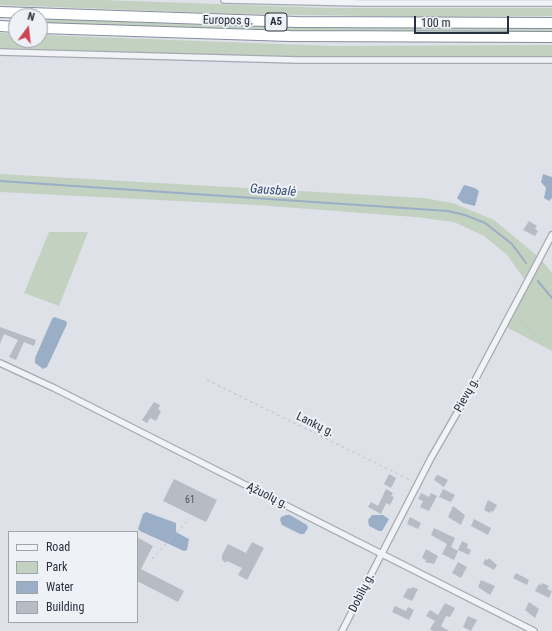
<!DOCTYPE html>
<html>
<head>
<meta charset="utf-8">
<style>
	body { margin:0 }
	#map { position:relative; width:552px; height:631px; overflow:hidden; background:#dee2e8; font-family:"Roboto Condensed",sans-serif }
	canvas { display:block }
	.legend { position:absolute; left:8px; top:531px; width:130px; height:92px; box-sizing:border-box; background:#eef1f5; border:1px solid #9fa3ac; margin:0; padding:5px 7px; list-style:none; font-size:12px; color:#282f3e }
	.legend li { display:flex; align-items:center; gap:8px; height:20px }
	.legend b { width:20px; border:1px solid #9fa3ac }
	.north { position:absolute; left:8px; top:8px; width:40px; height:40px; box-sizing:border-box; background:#eef1f5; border:1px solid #9fa3ac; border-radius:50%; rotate:15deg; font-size:11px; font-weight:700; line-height:16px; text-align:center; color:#282f3e }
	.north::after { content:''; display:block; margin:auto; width:14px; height:18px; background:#cb4553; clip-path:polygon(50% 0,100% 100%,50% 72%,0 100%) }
	.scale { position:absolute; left:414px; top:16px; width:95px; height:18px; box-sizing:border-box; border:2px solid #282f3e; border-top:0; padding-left:5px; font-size:12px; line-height:14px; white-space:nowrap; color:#282f3e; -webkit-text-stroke:3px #eef1f5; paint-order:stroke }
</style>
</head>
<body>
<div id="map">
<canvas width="552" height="631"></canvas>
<ul class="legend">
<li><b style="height:5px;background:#f1f3f6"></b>Road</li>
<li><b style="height:11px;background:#c3d1c0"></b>Park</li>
<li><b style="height:11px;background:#9aaec7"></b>Water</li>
<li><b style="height:11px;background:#b6bbc4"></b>Building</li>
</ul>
<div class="north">N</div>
<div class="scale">100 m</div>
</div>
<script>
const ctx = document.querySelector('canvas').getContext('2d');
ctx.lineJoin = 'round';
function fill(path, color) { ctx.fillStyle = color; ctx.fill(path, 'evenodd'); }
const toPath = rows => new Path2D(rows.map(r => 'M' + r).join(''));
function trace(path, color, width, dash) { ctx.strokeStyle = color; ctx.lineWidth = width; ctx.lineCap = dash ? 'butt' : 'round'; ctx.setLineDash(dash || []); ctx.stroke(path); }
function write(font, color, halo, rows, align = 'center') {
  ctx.font = font + ' "Roboto Condensed",sans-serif'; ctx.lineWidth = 4; ctx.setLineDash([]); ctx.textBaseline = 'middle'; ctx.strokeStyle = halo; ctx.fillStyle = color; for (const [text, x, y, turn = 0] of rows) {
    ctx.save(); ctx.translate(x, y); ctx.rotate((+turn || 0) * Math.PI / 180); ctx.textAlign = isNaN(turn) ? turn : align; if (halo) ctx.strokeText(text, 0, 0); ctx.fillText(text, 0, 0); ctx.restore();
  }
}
fill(toPath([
	[0,0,103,0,328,8,552,8,552,16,434,17,238,14,0,5],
	[40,19,243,26,552,28,552,33,247,31,40,24],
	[0,33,16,34,16,40,40,40,40,35,334,46,552,45,552,56,260,56,0,48],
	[0,174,423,198,453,203,494,220,540,258,552,273,552,351,504,326,527,283,507,255,484,236,454,222,415,217,257,205,0,192],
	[49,232,88,232,59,306,24,293]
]), '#c3d1c0');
fill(toPath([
	[543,174,552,177,552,198,549,201,544,198,546,188,541,182],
	[464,185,475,188,479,191,475,206,463,203,457,198],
	[54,317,66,321,67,324,47,367,43,369,35,363,35,358,52,319],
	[146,512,176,523,176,532,189,539,187,550,184,551,140,531,138,529,143,514],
	[286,515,290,515,307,525,308,528,304,534,300,534,282,525,280,520,281,517],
	[372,515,383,515,389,519,382,531,379,531,369,526,368,520]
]), '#9aaec7');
trace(toPath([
	[0,181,448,211,465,215,485,223,512,244,526,263],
	[538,281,552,298]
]), '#9aaec7', 2);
fill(toPath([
	[529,221,537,226,535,229,538,231,535,236,523,230],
	[0,327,36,340,34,346,24,342,16,360,9,357,18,340,4,334,0,344],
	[154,402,160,405,158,409,161,411,156,421,150,418,147,423,142,420],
	[389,474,396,478,391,488,384,484],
	[438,475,448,480,444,487,434,480,436,476],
	[174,479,217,500,206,522,163,501],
	[386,489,393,493,391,496,394,497,390,505,386,503,381,514,368,507,371,502,378,506],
	[443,489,455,495,451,502,439,497],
	[421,493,429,497,431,493,437,496,429,511,420,507,423,501,418,499],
	[488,500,497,505,493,512,491,511,490,513,484,510],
	[453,506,465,515,461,525,448,517],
	[410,517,421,523,418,529,407,524],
	[474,519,491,528,488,535,471,526],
	[434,528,455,538,451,547,458,551,454,560,442,554,447,544,431,535],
	[137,537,153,546,141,569,184,591,178,602,137,581],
	[462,541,468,544,467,548,471,550,469,555,458,550],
	[252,542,264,548,247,580,238,575,242,568,227,561,226,563,222,560,222,555,228,544,246,553],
	[426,549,438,556,434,564,425,562,426,560,422,558],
	[489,558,497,565,494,570,483,564,485,559,488,560],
	[458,562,467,567,461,578,452,573],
	[516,573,529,580,527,585,513,578],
	[481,580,495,586,490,595,478,587],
	[542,583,549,586,547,589,552,591,549,598,535,591,539,584,541,585],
	[412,587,418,589,412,601,403,597,408,588,411,589],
	[529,602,539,609,535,618,525,610],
	[445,603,455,608,450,617,446,616,441,626,449,631,433,631,430,629,435,621,426,616,430,610,438,615],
	[395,606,406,611,408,607,414,610,409,620,392,612],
	[468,616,477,620,471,631,463,627]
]), '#b6bbc4');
const street = toPath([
	[224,0,362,3,552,3],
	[0,52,297,60,552,60],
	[0,363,54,388,534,631],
	[342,631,431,458,465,399,552,235]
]);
const highway = toPath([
	[0,12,297,22,552,23],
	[0,26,16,27],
	[40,28,290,36,552,37]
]);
trace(street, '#a4a9b2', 8);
trace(highway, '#868e9e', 12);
trace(toPath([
	[517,315,536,338],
	[207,380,412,481],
	[152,559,189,519]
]), '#bdc0c6', 1, [3, 3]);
trace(street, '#f1f3f6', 5.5);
trace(highway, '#fff', 10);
write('10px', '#4c5260', null, [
	["61",190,500]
]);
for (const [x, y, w] of [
	[276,22,22]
]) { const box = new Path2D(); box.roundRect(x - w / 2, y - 9, w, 18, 3); ctx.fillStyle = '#eef1f5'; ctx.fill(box); trace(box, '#282f3e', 1); }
write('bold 11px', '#282f3e', null, [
	["A5",276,22]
]);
write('12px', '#282f3e', '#eef1f5', [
	["Europos g.",228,21,1],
	["Pievų g.",467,395,-61],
	["Lankų g.",315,425,26],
	["Ąžuolų g.",267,496,26],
	["Dobilų g.",362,593,-63]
]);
write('italic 13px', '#334c71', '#eef1f5', [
	["Gausbalė",273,191,4]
]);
</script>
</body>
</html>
